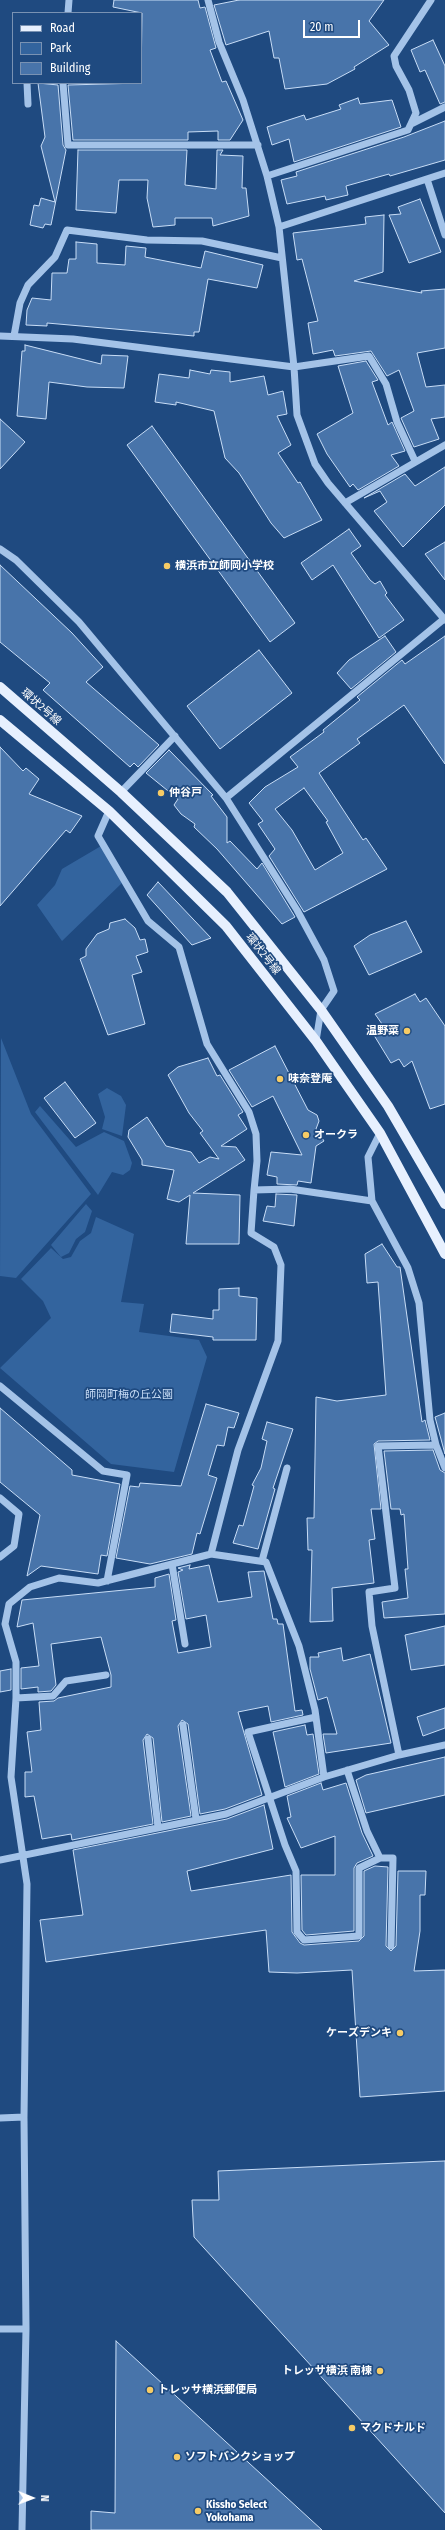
<!DOCTYPE html>
<html>
<head>
<meta charset="utf-8">
<style>
	body { margin:0 }
	#map { position:relative; width:445px; height:2530px; overflow:hidden; background:#1f4a80; font-family:"Fira Sans Condensed",sans-serif }
	canvas { display:block }
	.legend { position:absolute; left:12px; top:12px; width:130px; height:72px; box-sizing:border-box; background:#1f4a80; border:1px solid #7992b3; margin:0; padding:5px 7px; list-style:none; font-size:12px; color:#fff }
	.legend li { display:flex; align-items:center; gap:8px; height:20px }
	.legend b { width:20px; border:1px solid #7992b3 }
	.north { position:absolute; left:12px; top:2478px; width:40px; height:40px; -webkit-text-stroke:3px #1f4a80; paint-order:stroke; rotate:91deg; font-size:11px; font-weight:700; line-height:16px; text-align:center; color:#fff }
	.north::after { content:''; display:block; margin:auto; width:14px; height:18px; background:#fff; clip-path:polygon(50% 0,100% 100%,50% 72%,0 100%) }
	.scale { position:absolute; left:303px; top:20px; width:57px; height:18px; box-sizing:border-box; border:2px solid #fff; border-top:0; padding-left:5px; font-size:12px; line-height:14px; white-space:nowrap; color:#fff; -webkit-text-stroke:3px #1f4a80; paint-order:stroke }
</style>
</head>
<body>
<div id="map">
<canvas width="445" height="2530"></canvas>
<ul class="legend">
<li><b style="height:5px;background:#e7f0fe"></b>Road</li>
<li><b style="height:11px;background:#33649e"></b>Park</li>
<li><b style="height:11px;background:#4874aa"></b>Building</li>
</ul>
<div class="north">N</div>
<div class="scale">20 m</div>
</div>
<script>
const ctx = document.querySelector('canvas').getContext('2d');
ctx.lineJoin = 'round';
function fill(path, color) { ctx.fillStyle = color; ctx.fill(path, 'evenodd'); }
const toPath = rows => new Path2D(rows.map(r => 'M' + r).join(''));
function trace(path, color, width, dash) { ctx.strokeStyle = color; ctx.lineWidth = width; ctx.lineCap = dash ? 'butt' : 'round'; ctx.setLineDash(dash || []); ctx.stroke(path); }
function write(font, color, halo, rows, align = 'center') {
  ctx.font = font + ' "Fira Sans Condensed","Noto Sans JP",sans-serif'; ctx.lineWidth = 3.5; ctx.setLineDash([]); ctx.textBaseline = 'middle'; ctx.strokeStyle = halo; ctx.fillStyle = color; for (const [text, x, y, turn = 0] of rows) {
    ctx.save(); ctx.translate(x, y); ctx.rotate((+turn || 0) * Math.PI / 180); ctx.textAlign = isNaN(turn) ? turn : align; if (halo) ctx.strokeText(text, 0, 0); ctx.fillText(text, 0, 0); ctx.restore();
  }
}
fill(toPath([
	[101,846,122,883,62,941,37,905,55,885,62,869],
	[1,1038,31,1114,91,1194,16,1278,0,1276],
	[107,1088,121,1096,126,1105,122,1136,102,1129,105,1117,98,1094],
	[40,1106,76,1147,104,1132,124,1141,132,1163,130,1170,123,1175,112,1172,98,1195,35,1112],
	[86,1204,92,1211,85,1232,76,1239,69,1253,61,1257,51,1245],
	[96,1217,134,1234,121,1302,144,1304,139,1332,199,1340,207,1357,174,1472,111,1464,0,1368,51,1318,43,1301,21,1279,51,1248,63,1259,71,1257,80,1241,91,1233]
]), '#33649e');
const building = toPath([
	[114,0,198,0,200,8,205,7,216,48,210,50,222,82,226,81,243,120,230,140,218,140,218,131,188,132,188,140,73,140,68,85,141,83,142,13,113,7,114,0],
	[239,0,384,0,369,21,389,45,354,67,355,69,327,84,285,89,279,58,274,58,269,31,226,45,214,5,239,0],
	[433,40,445,66,445,102,440,104,425,70,420,72,411,50,433,40],
	[38,83,58,85,63,145,66,150,51,225,45,224,43,228,30,225,34,205,39,206,41,198,55,202,41,146,45,137,38,83],
	[358,98,360,104,392,100,401,127,294,162,289,139,272,145,267,127,304,115,306,120,341,109,339,105,358,98],
	[445,121,445,160,390,176,389,174,346,186,348,195,326,200,325,196,287,204,281,180,297,176,296,172,404,137,445,121],
	[78,150,187,150,185,185,216,189,217,150,223,150,220,155,243,156,242,188,246,188,249,216,213,226,212,218,175,218,175,225,153,227,147,198,148,180,119,180,116,213,76,210,78,150],
	[420,199,441,252,409,263,389,215,401,214,398,207,420,199],
	[384,215,383,272,354,281,422,293,421,291,445,289,445,348,417,353,426,387,445,385,445,417,431,419,439,439,414,447,401,418,414,411,399,370,387,376,371,351,335,356,333,350,313,354,308,323,318,321,302,259,297,260,293,233,366,224,365,217,384,215],
	[76,242,97,244,97,263,125,265,126,246,146,248,145,257,201,268,205,251,263,265,257,288,208,279,199,332,194,332,194,336,47,323,47,326,26,325,27,310,32,298,51,300,52,273,67,273,69,259,76,259,76,242],
	[25,345,101,364,102,355,128,356,124,388,87,387,49,382,46,419,17,416,22,351,25,351,25,345],
	[366,361,378,380,372,382,388,425,392,422,405,451,391,455,399,466,358,490,353,484,350,487,327,454,317,434,353,413,338,366,366,361],
	[190,370,210,374,211,370,230,372,230,382,264,376,268,395,283,391,287,414,277,416,291,445,278,453,298,483,300,482,322,520,284,538,271,523,239,473,225,458,214,411,176,402,176,405,155,402,159,374,189,378,190,370],
	[0,419,25,442,0,469,0,419],
	[152,426,295,623,270,642,127,445,152,426],
	[445,467,445,505,403,547,374,511,387,502,380,491,364,498,405,474,415,486,445,467],
	[349,529,361,546,351,553,370,580,375,584,380,581,387,593,385,595,404,620,379,638,333,565,312,580,301,563,349,529],
	[445,542,445,580,425,554,445,542],
	[0,565,72,633,103,667,86,682,159,745,138,767,134,763,130,767,43,690,50,683,0,642,0,565],
	[385,636,396,652,351,689,337,673,349,660,385,636],
	[445,636,445,764,404,705,357,739,360,743,319,773,363,840,366,838,387,869,304,912,269,856,275,849,258,824,263,821,249,803,265,787,298,767,290,757,324,732,323,730,360,700,357,697,402,660,405,664,445,636],
	[304,788,328,821,326,822,343,853,315,870,292,830,275,809,304,788],
	[259,650,292,693,220,749,187,706,259,650],
	[0,747,23,771,26,768,39,779,29,794,82,816,70,833,66,830,0,906,0,747],
	[169,750,213,795,211,796,227,817,227,843,230,841,257,869,262,863,295,917,282,924,217,849,194,827,195,824,181,814,174,805,178,799,146,773,169,750],
	[158,882,211,938,192,945,147,895,158,882],
	[125,919,135,928,140,940,145,939,148,952,136,956,142,972,132,975,145,1024,108,1035,80,959,86,956,86,949,97,934,109,929,110,923,125,919],
	[406,921,422,952,369,975,354,946,370,935,406,921],
	[415,994,420,1002,426,998,445,1026,445,1104,430,1109,412,1061,404,1067,399,1059,391,1063,372,1032,382,1024,375,1014,415,994],
	[275,1046,308,1110,317,1115,319,1121,316,1129,324,1141,316,1146,311,1183,298,1181,297,1185,277,1184,277,1177,267,1175,271,1152,302,1155,273,1096,252,1107,229,1070,275,1046],
	[208,1058,217,1076,220,1075,243,1112,238,1115,247,1129,221,1146,236,1147,245,1160,193,1193,240,1195,239,1244,186,1244,190,1195,179,1202,167,1199,174,1170,142,1165,142,1160,128,1137,129,1130,147,1117,166,1146,191,1152,199,1163,210,1157,219,1159,200,1133,203,1131,189,1113,168,1075,178,1067,208,1058],
	[65,1082,96,1123,75,1138,44,1098,65,1082],
	[276,1194,297,1195,294,1226,263,1221,267,1206,275,1207,276,1194],
	[382,1244,397,1267,400,1267,422,1422,425,1420,430,1440,378,1441,374,1444,381,1509,371,1509,375,1539,369,1540,374,1583,332,1588,333,1621,310,1622,312,1550,308,1550,307,1518,314,1518,316,1397,337,1401,386,1395,378,1282,367,1283,365,1254,382,1244],
	[239,1288,239,1296,257,1298,256,1340,213,1340,213,1337,170,1332,172,1314,213,1319,213,1310,219,1310,219,1289,239,1288],
	[206,1404,239,1413,234,1428,228,1427,224,1446,217,1445,208,1475,217,1478,200,1534,197,1533,192,1554,150,1564,116,1558,130,1486,139,1487,140,1483,181,1486,206,1404],
	[0,1408,72,1470,72,1475,120,1484,107,1556,101,1555,98,1574,41,1566,27,1576,40,1515,0,1482,0,1408],
	[445,1413,445,1454,435,1417,445,1413],
	[267,1422,293,1429,273,1488,275,1489,258,1549,233,1543,239,1525,243,1526,254,1486,252,1485,261,1468,267,1441,262,1439,267,1422],
	[433,1450,440,1470,445,1473,445,1614,384,1618,382,1602,408,1598,405,1569,408,1569,404,1514,401,1515,400,1509,391,1509,384,1451,433,1450],
	[190,1565,189,1569,209,1565,218,1602,252,1597,248,1572,264,1571,273,1619,277,1619,278,1624,283,1624,295,1711,302,1710,303,1715,271,1722,268,1706,238,1712,262,1795,225,1809,200,1814,188,1724,182,1720,178,1726,191,1816,162,1822,153,1738,147,1734,143,1740,153,1824,72,1840,71,1834,42,1839,34,1796,25,1797,25,1772,32,1772,27,1732,41,1730,39,1702,54,1701,58,1698,111,1687,111,1675,101,1637,51,1644,56,1685,51,1691,38,1692,38,1687,21,1689,21,1668,39,1666,33,1623,17,1627,22,1600,155,1587,155,1578,169,1574,176,1620,172,1621,178,1653,211,1647,206,1615,186,1619,178,1572,183,1570,178,1568,190,1565],
	[445,1626,445,1665,411,1670,405,1635,445,1626],
	[341,1648,343,1661,370,1654,391,1743,326,1753,323,1734,337,1734,327,1697,318,1700,310,1669,310,1657,319,1657,318,1653,341,1648],
	[11,1669,11,1690,0,1692,0,1671,11,1669],
	[445,1708,445,1728,423,1736,417,1717,445,1708],
	[305,1725,307,1735,313,1734,319,1774,285,1787,273,1732,305,1725],
	[445,1757,445,1795,366,1813,356,1780,366,1775,445,1757],
	[321,1783,323,1790,346,1783,362,1833,373,1856,357,1863,354,1868,354,1931,306,1935,302,1930,301,1875,335,1875,335,1836,301,1848,287,1818,291,1817,287,1796,321,1783],
	[264,1805,273,1849,187,1871,191,1891,291,1875,292,1932,300,1943,304,1945,359,1941,364,1936,364,1871,375,1866,388,1867,386,1946,391,1951,396,1946,398,1871,426,1871,425,1895,420,1895,420,1931,414,1971,445,1970,445,2091,360,2097,352,1970,297,1973,269,1972,266,1930,46,1962,40,1920,83,1915,73,1850,227,1819,264,1805],
	[445,2161,445,2513,194,2237,192,2200,219,2200,218,2171,445,2161],
	[116,2341,322,2530,91,2530,91,2511,115,2513,116,2341]
]);
fill(building, '#4874aa');
trace(building, '#c8ddf6', 1);
trace(toPath([
	[208,0,219,42,243,100,267,176,279,227,294,367,297,415,315,464,328,483,445,620],
	[68,13,69,0],
	[27,83,28,104],
	[63,83,68,145,258,145],
	[411,124,445,107],
	[267,176,408,130,416,113,409,90,396,66,394,56,431,0],
	[427,179,445,235],
	[279,227,445,173],
	[0,336,73,339,294,367,369,356,386,384,397,422,415,461],
	[14,336,20,303,28,285,55,257,67,230,147,240,202,241,282,258],
	[345,503,445,445],
	[0,549,16,560,79,622,226,798,297,910,324,960,334,991,321,1010,316,1041],
	[121,792,175,736],
	[226,798,444,619],
	[109,811,98,836,148,921,179,947,207,1044,249,1112,256,1134,257,1161,254,1190],
	[372,1201,408,1268,419,1303,430,1420,436,1445,445,1468],
	[0,1386,103,1471,127,1475,107,1581],
	[0,1498,19,1514,14,1546,0,1557],
	[211,1554,238,1450,278,1341,281,1265,274,1247,251,1233,254,1190,290,1189,372,1201,368,1157,380,1133],
	[262,1561,287,1468],
	[172,1564,185,1644],
	[16,1698,53,1696,66,1681,106,1675],
	[316,1717,248,1732,285,1845,296,1871,297,1932,304,1940,359,1936,359,1868,380,1858],
	[183,1725,196,1819],
	[148,1739,158,1827],
	[399,1755,372,1626,369,1592,395,1588,378,1446,436,1445],
	[347,1770,367,1831,380,1858,393,1858,391,1946],
	[0,1860,226,1814,324,1777,399,1755,445,1745],
	[0,2118,24,2117],
	[0,2329,26,2329],
	[22,2530,26,2329,24,2117,27,1884,11,1777,16,1698,16,1662,5,1624,9,1604,30,1587,59,1578,98,1583,211,1554,266,1562,299,1646,315,1710,324,1777]
]), '#a4c3e8', 7);
trace(toPath([
	[0,687,121,792,227,892,321,1010,388,1106,445,1204],
	[0,720,109,811,226,926,316,1041,380,1133,445,1254]
]), '#e7f0fe', 10);
for (const [x, y, r, color] of [
	[167,566,4,"#f6cb65"],
	[161,793,4,"#f6cb65"],
	[407,1031,4,"#f6cb65"],
	[280,1079,4,"#f6cb65"],
	[306,1135,4,"#f6cb65"],
	[400,2033,4,"#f6cb65"],
	[380,2371,4,"#f6cb65"],
	[150,2390,4,"#f6cb65"],
	[352,2428,4,"#f6cb65"],
	[177,2457,4,"#f6cb65"],
	[198,2511,4,"#f6cb65"]
]) { const dot = new Path2D(); dot.arc(x, y, r, 0, 2 * Math.PI); ctx.fillStyle = color; ctx.fill(dot); trace(dot, '#1f4a80', 1.5); }
write('bold 11px', '#fff', '#1f4a80', [
	["横浜市立師岡小学校",175,566],
	["仲谷戸",169,793],
	["温野菜",399,1031,"right"],
	["味奈登庵",288,1079],
	["オークラ",314,1135],
	["ケーズデンキ",392,2033,"right"],
	["トレッサ横浜 南棟",372,2371,"right"],
	["トレッサ横浜郵便局",158,2390],
	["マクドナルド",360,2428],
	["ソフトバンクショップ",185,2457],
	["Kissho Select",206,2505],
	["Yokohama",206,2518]
], 'left');
write('11px', '#fff', '#1f4a80', [
	["環状2号線",41,707,41],
	["環状2号線",263,954,52]
]);
write('11px', '#c8ddf6', '#1f4a80', [
	["師岡町梅の丘公園",129,1395]
]);
</script>
</body>
</html>
